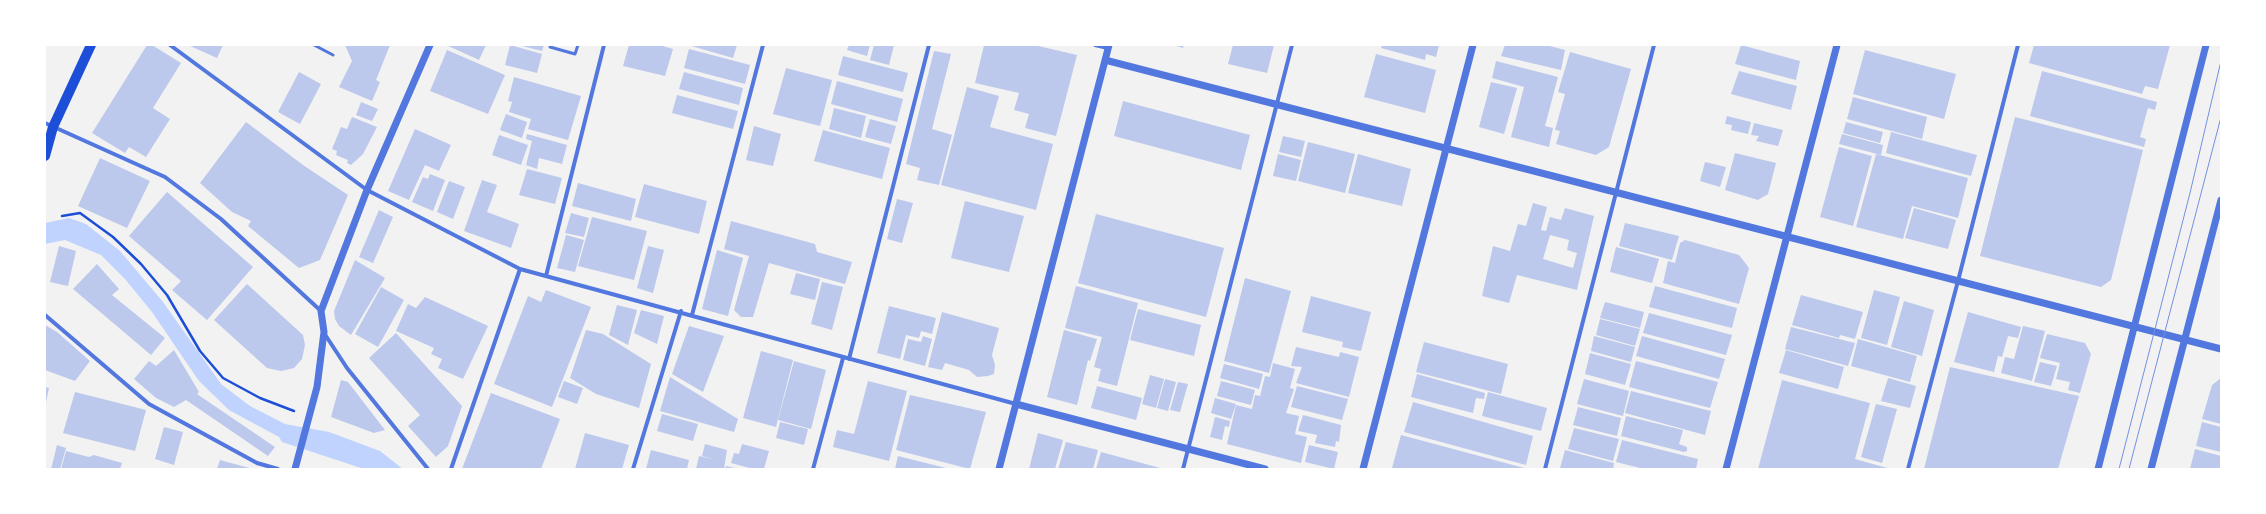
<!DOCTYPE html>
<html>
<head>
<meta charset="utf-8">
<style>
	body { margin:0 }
	#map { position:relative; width:2266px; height:514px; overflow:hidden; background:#f2f2f2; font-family:"Alegreya Sans",sans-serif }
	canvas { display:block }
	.frame { position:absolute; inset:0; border:46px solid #fff; pointer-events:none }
</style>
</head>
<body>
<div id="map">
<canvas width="2266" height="514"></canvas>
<div class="frame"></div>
</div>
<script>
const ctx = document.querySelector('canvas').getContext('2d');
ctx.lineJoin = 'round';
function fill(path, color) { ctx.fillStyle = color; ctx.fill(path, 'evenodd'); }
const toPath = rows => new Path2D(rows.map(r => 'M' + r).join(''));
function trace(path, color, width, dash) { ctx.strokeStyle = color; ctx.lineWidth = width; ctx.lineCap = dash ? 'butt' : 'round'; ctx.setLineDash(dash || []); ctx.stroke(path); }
fill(toPath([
	[69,218,86,224,120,251,163,302,221,384,250,406,285,424,329,432,380,451,403,469,364,469,282,442,279,437,229,410,199,381,152,312,125,279,101,255,65,240,45,244,45,223]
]), '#bfd3fe');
fill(toPath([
	[147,45,152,45,181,63,153,108,170,119,146,157,129,147,125,153,92,133],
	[188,45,223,45,217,58],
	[345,45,390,45,376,80,380,82,372,101,339,87,352,61],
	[446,45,486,45,479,60],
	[510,45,542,54,537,73,505,65],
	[518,45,544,45,542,51],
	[629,45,659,45,673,49,665,76,623,66],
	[688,45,737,45,733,58],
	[849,45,870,45,867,56,847,50],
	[874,45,894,45,889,65,870,60],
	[984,45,1034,45,1077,55,1056,136,1025,128,1029,114,1014,110,1019,93,975,83],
	[1174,45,1184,45,1183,48],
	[1233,45,1274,45,1267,73,1228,64],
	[1382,45,1439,45,1436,57,1426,54,1425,60,1381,48],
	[1505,45,1546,45,1565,50,1561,70,1501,56],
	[1741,45,1800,61,1796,80,1735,64],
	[2034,45,2170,45,2158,89,2145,86,2142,94,2029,63],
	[689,49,750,65,745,84,684,68],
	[447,50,505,75,488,114,430,91],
	[1865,50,1956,74,1944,119,1853,94],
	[934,51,951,54,932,129,952,135,939,185,917,180,920,168,906,164],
	[1570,52,1631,69,1609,147,1596,155,1556,144,1560,131,1555,130,1565,94,1558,92],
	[1376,54,1436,70,1425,113,1364,97],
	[843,56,908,73,903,92,838,75],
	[1496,61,1558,77,1545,126,1553,128,1549,147,1511,137,1524,87,1492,78],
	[786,68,832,80,820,126,773,114],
	[1739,71,1797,86,1791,110,1731,94],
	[2042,71,2157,102,2155,110,2148,108,2140,137,2146,139,2144,147,2030,116],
	[299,72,321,84,300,124,278,112],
	[684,72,743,88,739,105,679,89],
	[514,77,581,96,568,140,528,129,531,119,509,112,512,102,508,101],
	[837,81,903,99,897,122,831,104],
	[1491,82,1517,88,1504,134,1479,127],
	[967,87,999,96,990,127,1053,144,1036,210,941,185],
	[677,95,738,111,733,129,672,113],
	[1853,97,1927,117,1922,139,1847,119],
	[1123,101,1250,135,1241,170,1114,136],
	[361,102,378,109,372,121,356,115],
	[834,108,866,116,861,138,829,129],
	[506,114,527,122,522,138,500,130],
	[1727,116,1751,122,1748,134,1731,130,1732,125,1725,124],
	[352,117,377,127,363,154,351,165,347,163,348,160,336,155,337,151,332,149,341,127,347,129],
	[2015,117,2143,150,2111,280,2101,287,1980,256],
	[870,119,896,126,891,144,865,137],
	[246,122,303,165,348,195,320,260,299,268,248,226,251,221,232,212,200,183],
	[1846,122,1883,132,1880,143,1843,133],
	[1754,123,1783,130,1778,146,1756,141,1759,136,1751,135],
	[754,126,781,134,773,166,746,160],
	[415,129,451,145,439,171,425,165,409,200,388,191],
	[823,130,890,148,882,179,814,161],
	[1891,132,1977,155,1971,176,1886,153],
	[527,134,567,145,562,164,539,158,537,169,526,165,532,141,526,139],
	[1842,134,1883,145,1881,155,1839,144],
	[499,135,528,145,521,165,492,155],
	[1283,136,1305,141,1301,157,1279,152],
	[1308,142,1355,154,1345,193,1298,181],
	[1839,147,1872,156,1853,226,1820,217],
	[1735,153,1776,163,1768,194,1758,200,1725,190],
	[1278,154,1301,160,1296,181,1273,176],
	[1358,154,1411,169,1402,206,1348,193],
	[1876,154,1968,178,1958,218,1912,206,1903,239,1856,227],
	[100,158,150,181,127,228,78,206],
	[1705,162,1726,167,1720,187,1700,181],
	[527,169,562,178,555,204,519,195],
	[430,174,445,180,433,211,412,202,423,177,428,179],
	[482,180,497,185,487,212,519,224,511,248,464,231],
	[449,181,465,187,453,219,437,212],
	[578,183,636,199,631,221,572,206],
	[644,184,707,201,699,234,635,217],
	[167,192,253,267,207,320,172,290,181,281,129,236],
	[897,199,913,203,902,243,887,239],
	[965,201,1024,216,1009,272,951,258],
	[1533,203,1547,207,1541,230,1546,231,1550,217,1561,220,1565,208,1594,216,1577,290,1517,275,1509,303,1482,296,1493,246,1510,251,1518,224,1526,226],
	[1550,235,1569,240,1567,250,1577,253,1573,268,1543,259],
	[1914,208,1956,220,1948,249,1905,238],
	[379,210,393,217,373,263,359,257],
	[571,213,589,218,584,237,565,233],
	[1096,214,1224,248,1206,317,1078,283],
	[592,217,647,231,634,280,578,266],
	[731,221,815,244,817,252,852,262,845,284,769,263,753,317,741,317,734,310,749,256,724,249],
	[1625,223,1679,236,1672,260,1619,246],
	[566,235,584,240,575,272,557,268],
	[1685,240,1739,255,1749,268,1739,304,1663,283,1668,261,1675,263,1680,243],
	[59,246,76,251,68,286,50,282],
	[648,246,664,250,653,293,637,288],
	[1616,247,1659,259,1652,283,1610,272],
	[717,250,743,258,728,316,702,309],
	[355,260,385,278,351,335,339,326,335,319,334,311],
	[97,264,119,289,112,295,165,338,151,355,73,289],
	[796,273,820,279,815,300,790,294],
	[1245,278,1291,291,1269,373,1224,361],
	[822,282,843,287,832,330,811,324],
	[247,284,303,335,305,345,302,359,294,368,281,371,267,368,214,320],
	[1076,286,1138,303,1117,386,1098,381,1101,369,1094,367,1102,337,1065,328],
	[1655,286,1737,308,1732,328,1649,307],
	[381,287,404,300,378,347,355,334],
	[546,290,591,307,552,407,494,384,528,296,541,302],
	[1874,290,1900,297,1887,345,1861,338],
	[1801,295,1863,312,1855,339,1840,335,1839,338,1792,325],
	[1311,296,1371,312,1361,351,1342,347,1343,342,1302,332],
	[425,297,488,326,463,379,438,368,442,359,431,354,434,348,396,331,408,304,416,308],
	[1904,301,1934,310,1922,356,1891,347],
	[1605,302,1644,312,1640,328,1600,318],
	[617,305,637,310,628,345,609,335],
	[889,306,936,318,932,334,921,331,919,338,906,335,900,359,877,353],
	[1138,309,1201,325,1194,356,1130,340],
	[641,310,664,316,657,344,634,333],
	[942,312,999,328,992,355,995,365,994,374,988,376,977,377,969,370,945,363,942,370,928,367],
	[1968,312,2021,327,2018,338,2008,336,2002,357,1998,356,1994,372,1954,362],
	[1649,313,1732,335,1726,355,1643,333],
	[1600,319,1640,329,1635,346,1596,335],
	[45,325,57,332,90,361,75,381,45,370],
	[689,326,724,336,703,392,672,374],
	[2023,326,2045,331,2032,381,2001,373,2005,357,2014,359],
	[1791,327,1855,343,1848,366,1785,349],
	[586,330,603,334,651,364,639,408,596,394,570,378],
	[1064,330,1097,339,1090,361,1088,360,1077,405,1047,397],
	[396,333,462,406,448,446,436,457,408,426,420,415,369,358],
	[2047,334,2085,343,2091,354,2080,393,2068,390,2070,382,2056,379,2060,363,2040,358],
	[923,336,932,339,925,366,903,360,908,339,921,342],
	[1594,336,1635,347,1631,362,1591,351],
	[1642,336,1725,359,1719,379,1636,356],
	[1858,339,1917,356,1910,382,1851,366],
	[1424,342,1508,364,1501,394,1416,372],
	[1296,347,1339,357,1340,352,1359,357,1349,397,1296,383,1302,367,1291,366],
	[174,350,199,392,197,394,275,447,268,456,186,400,174,407,156,398,134,379,149,361,156,366],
	[1786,350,1844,367,1838,389,1779,373],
	[761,351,793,360,776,427,743,418],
	[1590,353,1631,364,1625,385,1585,374],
	[794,361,826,370,811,429,778,420],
	[1636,361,1718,382,1710,408,1629,387],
	[2040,362,2057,366,2051,386,2034,382],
	[1273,363,1295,369,1290,388,1294,389,1286,413,1299,416,1295,434,1307,437,1301,463,1227,444,1236,405,1252,409,1255,395,1260,396,1265,376,1270,377],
	[1224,364,1263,374,1259,389,1220,378],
	[1950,367,2079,396,2058,469,1924,469],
	[1417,374,1485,393,1484,399,1476,398,1473,413,1411,397],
	[1150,375,1164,379,1156,408,1142,404],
	[670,377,738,419,734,432,660,411],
	[1888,378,1916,386,1910,408,1881,401],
	[2221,378,2221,424,2202,419,2212,385],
	[1165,379,1176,382,1168,411,1157,408],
	[1584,379,1629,391,1623,416,1577,404],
	[341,380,348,382,385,430,374,433,331,417],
	[1782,380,1870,403,1855,459,1891,469,1758,469],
	[564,381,583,388,577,404,558,397],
	[868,381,907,391,889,461,833,447,837,430,854,434],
	[1221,381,1255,390,1251,405,1217,396],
	[1178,382,1188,384,1180,412,1170,410],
	[1097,386,1142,398,1136,420,1091,408],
	[1297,386,1348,399,1342,420,1291,407],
	[45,387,49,388,46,402,45,402],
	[1631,391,1711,411,1705,435,1625,413],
	[75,392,146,410,135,451,63,433],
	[1488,392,1547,408,1541,431,1482,416],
	[491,393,560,419,541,469,462,469],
	[910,395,986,412,970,469,896,450],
	[1215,398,1236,404,1231,419,1211,413],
	[1413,402,1533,436,1526,465,1404,432],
	[1876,404,1897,409,1882,463,1861,457],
	[1578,407,1621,418,1617,436,1573,425],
	[662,414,698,424,693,441,657,431],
	[1303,415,1341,425,1339,442,1336,441,1335,447,1315,443,1317,435,1298,431],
	[1626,416,1683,430,1679,444,1687,447,1687,451,1684,452,1621,436],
	[1215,417,1230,421,1229,427,1225,426,1222,440,1210,437],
	[780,422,808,429,804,445,776,438],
	[2202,422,2221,427,2221,452,2196,446],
	[164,427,183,432,174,465,155,459],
	[1574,428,1619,439,1613,461,1568,449],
	[585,433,629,445,622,469,575,469],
	[1038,433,1063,440,1055,469,1029,469],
	[1401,435,1528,469,1392,468],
	[1622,440,1698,459,1696,469,1644,469,1616,462],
	[1066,442,1098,450,1093,469,1058,469],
	[705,444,727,450,724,469,696,469,699,456,716,460,702,456],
	[742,444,769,451,764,469,753,469,731,463,734,453,739,454],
	[57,445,66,448,60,469,51,469],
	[1309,445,1338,452,1334,469,1305,462],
	[2195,449,2221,456,2221,469,2190,469],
	[651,450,689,460,687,469,646,469],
	[1565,450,1614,463,1613,469,1560,468],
	[66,451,89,457,94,455,122,463,120,469,61,469],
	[1101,452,1164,469,1096,469],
	[898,456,946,468,946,469,895,469],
	[220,460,253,469,217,469],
	[726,466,735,468,735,469,725,469]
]), '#bdc9ec');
trace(toPath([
	[62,216,80,213,113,237,141,264,167,295,200,351,223,378,260,398,294,411]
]), '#1d4ed8', 2.5);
trace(toPath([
	[314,45,333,55],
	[550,47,575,54,578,45]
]), '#5277de', 3);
trace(toPath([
	[170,45,367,190,520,269,1016,404],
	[1095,45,1108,48],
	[45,123,165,177,221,219,321,311],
	[546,276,604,45],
	[45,315,149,404,257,463,278,469],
	[692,315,763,45],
	[324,333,347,368,428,469],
	[849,359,929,45],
	[451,469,520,269],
	[633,469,681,311],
	[813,469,843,358],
	[1183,469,1292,45],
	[1545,469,1654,45],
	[1908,469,1958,281,2018,45]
]), '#5277de', 4);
trace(toPath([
	[1105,60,2221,349],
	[1016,404,1265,469],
	[295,469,317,387,324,332,321,311,367,190,430,45],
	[999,469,1109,45],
	[1363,469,1473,45],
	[1726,469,1837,45],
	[2098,469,2206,45],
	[2151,469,2221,200]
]), '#5277de', 7);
trace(toPath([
	[45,156,53,127,91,45]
]), '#1d4ed8', 10);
trace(toPath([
	[2119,469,2190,193,2221,61],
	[2129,469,2221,117]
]), '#7290e2', 1);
</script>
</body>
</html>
